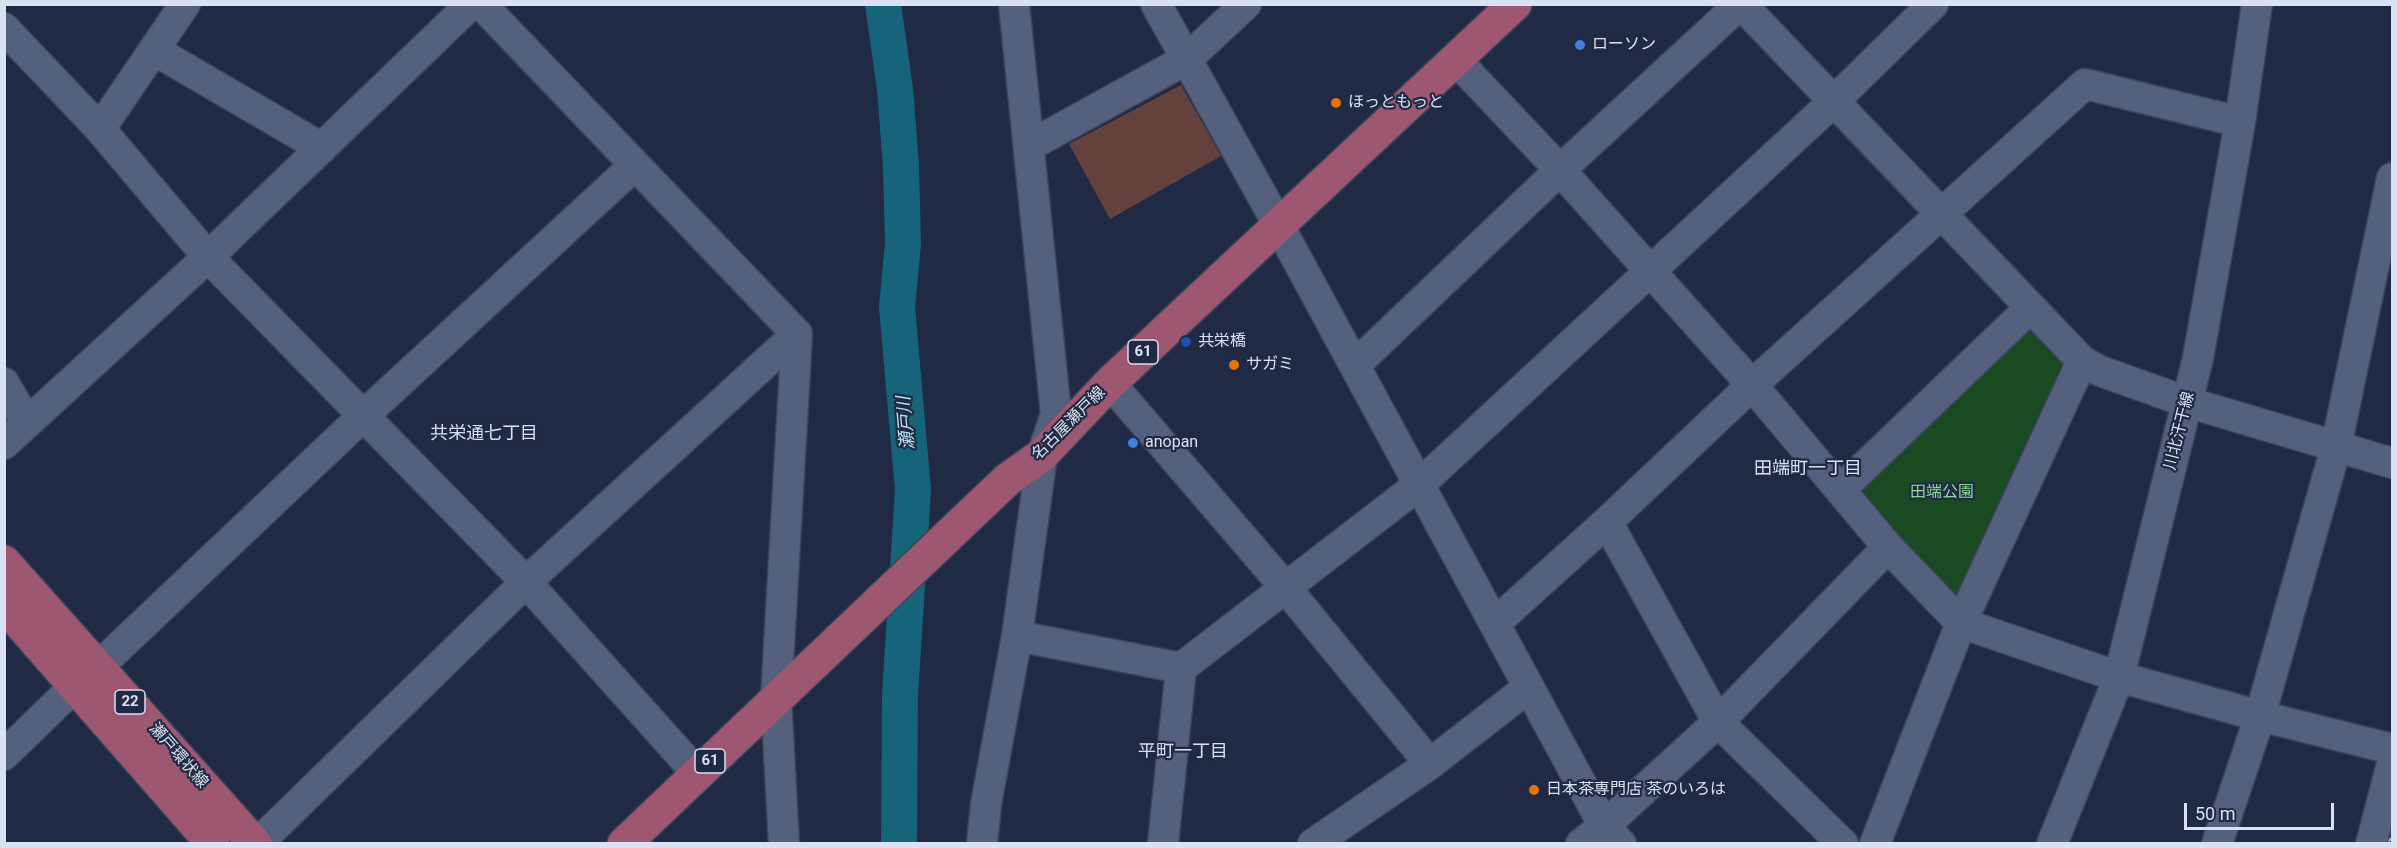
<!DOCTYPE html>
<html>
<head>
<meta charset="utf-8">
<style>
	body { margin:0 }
	#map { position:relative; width:2397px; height:848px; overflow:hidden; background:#202a44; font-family:Roboto,sans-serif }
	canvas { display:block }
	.frame { position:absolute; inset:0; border:6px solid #d9e1f2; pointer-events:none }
	.scale { position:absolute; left:2184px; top:803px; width:150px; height:27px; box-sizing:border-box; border:3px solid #d9e1f2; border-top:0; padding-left:8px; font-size:18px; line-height:21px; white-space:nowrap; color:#d9e1f2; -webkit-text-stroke:4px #202a44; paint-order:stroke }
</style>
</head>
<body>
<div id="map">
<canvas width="2397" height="848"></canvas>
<div class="frame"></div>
<div class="scale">50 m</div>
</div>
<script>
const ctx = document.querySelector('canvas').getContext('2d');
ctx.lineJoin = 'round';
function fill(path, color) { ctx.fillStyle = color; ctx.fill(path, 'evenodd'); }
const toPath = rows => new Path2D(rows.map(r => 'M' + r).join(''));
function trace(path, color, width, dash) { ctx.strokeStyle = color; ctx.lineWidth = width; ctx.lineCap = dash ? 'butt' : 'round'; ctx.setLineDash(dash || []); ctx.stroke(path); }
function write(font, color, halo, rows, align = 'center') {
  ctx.font = font + ' Roboto,"Noto Sans JP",sans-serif'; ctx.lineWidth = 4.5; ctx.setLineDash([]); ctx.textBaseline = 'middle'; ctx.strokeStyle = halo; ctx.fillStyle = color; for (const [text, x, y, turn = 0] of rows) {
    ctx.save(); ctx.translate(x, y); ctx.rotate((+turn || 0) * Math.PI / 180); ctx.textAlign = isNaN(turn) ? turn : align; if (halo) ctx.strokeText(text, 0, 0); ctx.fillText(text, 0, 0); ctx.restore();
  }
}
fill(toPath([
	[2031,322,2072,363,1959,611,1853,489]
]), '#1a4a22');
trace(toPath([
	[883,4,895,89,901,166,903,244,897,307,913,490,900,695,899,844]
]), '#15647a', 36);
fill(toPath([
	[1181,85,1221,156,1110,219,1069,144]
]), '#64413d');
const minor = toPath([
	[481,4,797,334,776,698,784,844],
	[1156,4,1279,226,1604,826,1621,844],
	[1741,4,2082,361,2100,371,2187,402,2392,463],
	[4,28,100,129,208,257,526,582,697,773],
	[154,50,322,148],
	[1456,60,1560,170,1752,385,1888,547,1961,623,2119,677,2260,716,2392,749],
	[100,129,185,4],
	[1029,146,1187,59,1246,4],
	[1355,365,1560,170,1740,4],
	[4,383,27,423],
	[1110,383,1285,587,1430,764],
	[4,444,208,257,471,4],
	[1840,490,2030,308],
	[1607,522,1718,722,1843,844],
	[1495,623,1607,522,1752,385,2085,84,2240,122],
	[1017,636,1181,668],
	[99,666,363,416,635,165],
	[4,755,76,685],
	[257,844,526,582,797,334],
	[982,844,986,804,1017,636,1042,455,1056,414,1014,4],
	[1163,844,1181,668,1420,484,1833,102,1933,4],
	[1313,844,1430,764,1529,687],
	[1581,844,1604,826,1718,722,1888,547],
	[1875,844,1961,623,2082,361],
	[2052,844,2119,677,2198,358,2240,122,2257,4],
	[2217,844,2260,716,2336,447,2392,178],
	[2371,844,2392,764]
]);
const major = toPath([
	[4,562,255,844],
	[4,605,213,844],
	[624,844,1008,479,1042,455,1110,383,1515,4]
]);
trace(minor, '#3b445a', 33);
trace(major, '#3b445a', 36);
trace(minor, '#54607d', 30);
trace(major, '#9e5770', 33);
const rail = toPath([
	[2392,844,2392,841]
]);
trace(rail, '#a7afc3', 7);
trace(rail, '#202a44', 4.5, [14]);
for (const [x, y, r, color] of [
	[1580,45,6,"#3f7fe0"],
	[1336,103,6,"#e8710a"],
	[1186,342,6,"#1a4fb4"],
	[1234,365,6,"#e8710a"],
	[1133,443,6,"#3f7fe0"],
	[1534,790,6,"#e8710a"]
]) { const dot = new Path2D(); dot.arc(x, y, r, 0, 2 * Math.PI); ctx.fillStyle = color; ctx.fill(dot); trace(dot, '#202a44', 2); }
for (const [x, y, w] of [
	[1143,352,30],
	[130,702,30],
	[710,761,30]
]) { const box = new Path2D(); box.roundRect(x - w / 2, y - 12, w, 24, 4.5); ctx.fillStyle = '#202a44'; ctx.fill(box); trace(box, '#d9e1f2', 1.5); }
write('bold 15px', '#d9e1f2', null, [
	["61",1143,352],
	["22",130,702],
	["61",710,761]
]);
write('16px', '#d9e1f2', '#202a44', [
	["ローソン",1592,45],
	["ほっともっと",1348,103],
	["共栄橋",1198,342],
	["サガミ",1246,365],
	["anopan",1145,443],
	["日本茶専門店 茶のいろは",1546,790]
], 'left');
write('16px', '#d9e1f2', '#202a44', [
	["名古屋瀬戸線",1069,424,-45],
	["川北汗干線",2180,431,-76],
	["瀬戸環状線",178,756,49]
]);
write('16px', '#8cdd94', '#202a44', [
	["田端公園",1942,493]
]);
write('italic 18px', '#b7e4f5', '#202a44', [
	["瀬戸川",907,423,-95]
]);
write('18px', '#d9e1f2', '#202a44', [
	["共栄通七丁目",484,434],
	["田端町一丁目",1808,469],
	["平町一丁目",1183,752]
]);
</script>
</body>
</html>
